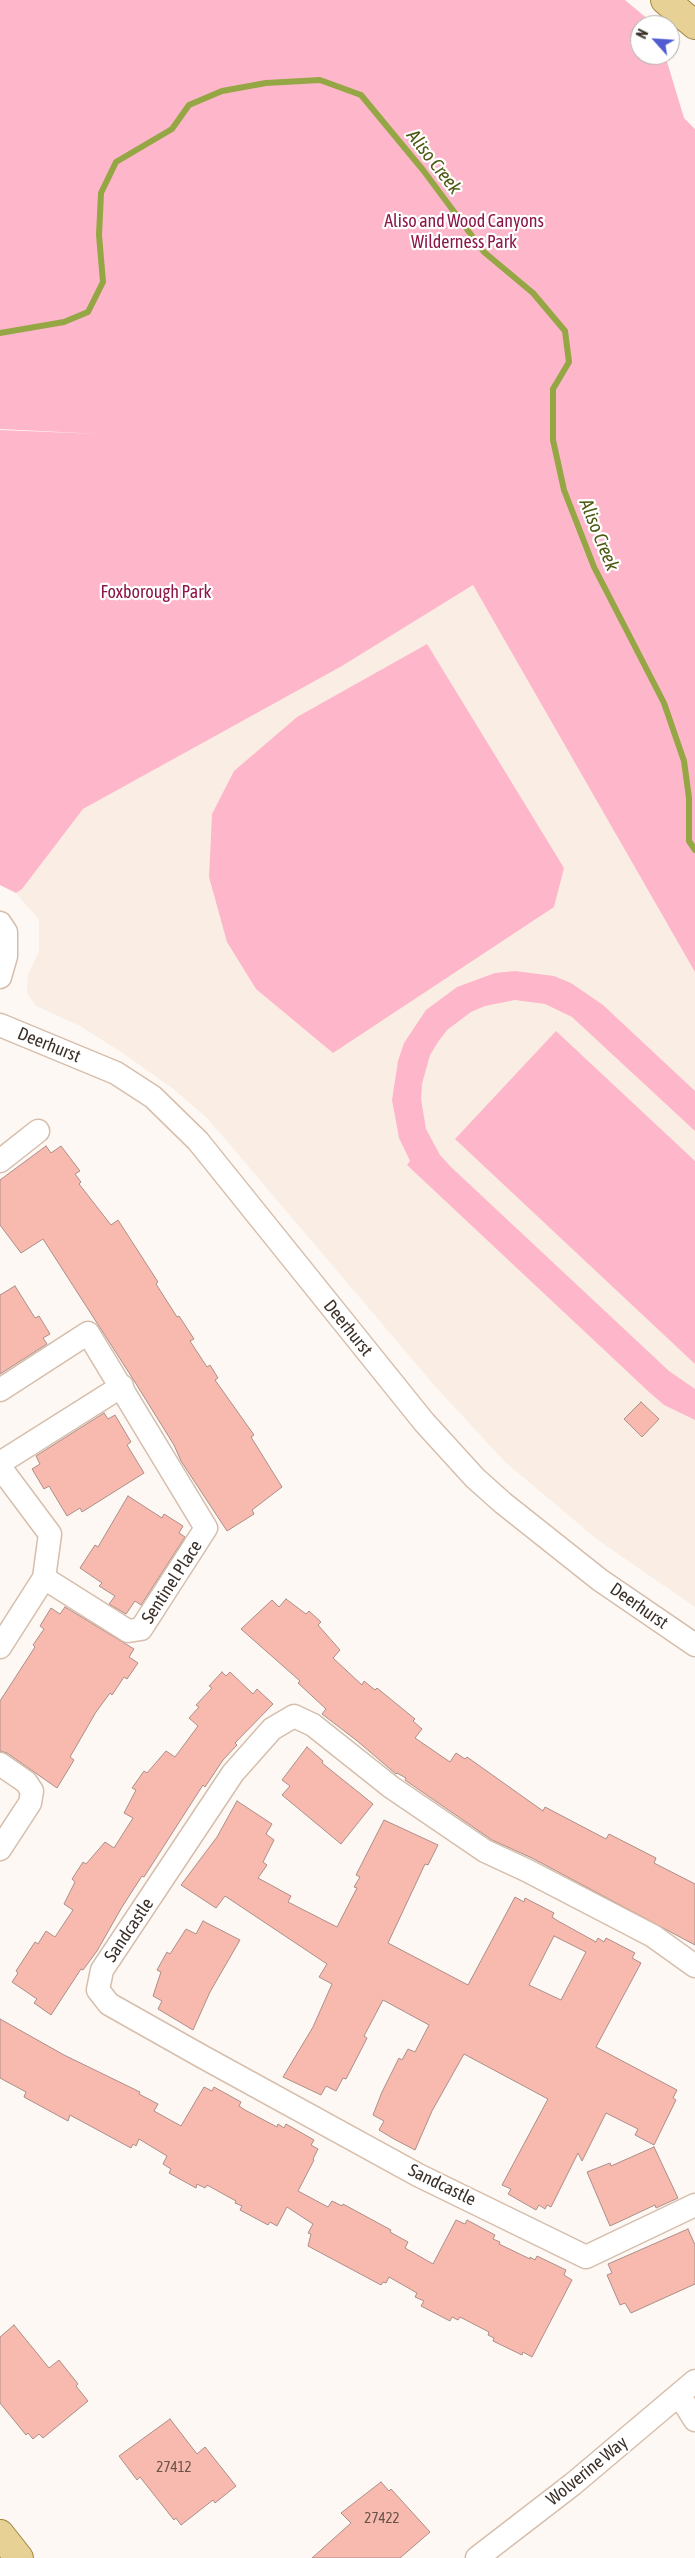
<!DOCTYPE html>
<html>
<head>
<meta charset="utf-8">
<style>
	body { margin:0 }
	#map { position:relative; width:695px; height:2558px; overflow:hidden; background:#fdf8f4; font-family:"Asap Condensed",sans-serif }
	canvas { display:block }
	.north { position:absolute; left:630px; top:15px; width:50px; height:50px; box-sizing:border-box; background:#fff; border:1px solid #b1adaa; border-radius:50%; rotate:296deg; font-size:14px; font-weight:700; line-height:20px; text-align:center; color:#3b312a }
	.north::after { content:''; display:block; margin:auto; width:18px; height:22px; background:#515cd2; clip-path:polygon(50% 0,100% 100%,50% 72%,0 100%) }
</style>
</head>
<body>
<div id="map">
<canvas width="695" height="2558"></canvas>
<div class="north">N</div>
</div>
<script>
const ctx = document.querySelector('canvas').getContext('2d');
ctx.lineJoin = 'round';
function fill(path, color) { ctx.fillStyle = color; ctx.fill(path, 'evenodd'); }
const toPath = rows => new Path2D(rows.map(r => 'M' + r).join(''));
function trace(path, color, width, dash) { ctx.strokeStyle = color; ctx.lineWidth = width; ctx.lineCap = dash ? 'butt' : 'round'; ctx.setLineDash(dash || []); ctx.stroke(path); }
function write(font, color, halo, rows, align = 'center') {
  ctx.font = font + ' "Asap Condensed",sans-serif'; ctx.lineWidth = 4.5; ctx.setLineDash([]); ctx.textBaseline = 'middle'; ctx.strokeStyle = halo; ctx.fillStyle = color; for (const [text, x, y, turn = 0] of rows) {
    ctx.save(); ctx.translate(x, y); ctx.rotate((+turn || 0) * Math.PI / 180); ctx.textAlign = isNaN(turn) ? turn : align; if (halo) ctx.strokeText(text, 0, 0); ctx.fillText(text, 0, 0); ctx.restore();
  }
}
fill(toPath([
	[473,585,695,963,695,1607,599,1541,505,1462,434,1385,208,1119,172,1088,121,1052,80,1026,36,1006,27,993,28,975,39,951,39,920,16,893,22,888,83,809,342,666]
]), '#faeee4');
fill(toPath([
	[0,0,625,0,655,25,640,25,640,55,665,55,684,118,695,129,695,972,473,585,342,666,83,809,22,889,16,893,0,885,0,430,100,434,0,429],
	[427,644,564,868,554,907,333,1053,256,989,227,942,209,877,212,814,234,771,297,717],
	[515,971,554,976,571,983,603,1005,695,1091,695,1131,572,1017,545,1004,515,1000,485,1006,471,1012,447,1030,438,1042,430,1055,422,1084,421,1099,426,1129,440,1155,451,1167,669,1371,695,1389,695,1420,664,1405,649,1392,407,1165,410,1161,399,1138,392,1100,398,1061,404,1043,426,1010,457,987,495,973],
	[556,1031,695,1161,695,1364,455,1139]
]), '#feb7ca');
trace(toPath([
	[0,333,64,322,88,312,103,282,99,235,101,193,116,162,172,129,189,105,222,91,266,83,320,80,361,95,423,170,484,252,533,293,565,331,569,362,553,389,553,440,564,490,594,567,664,703,684,761,689,798,689,841,695,850]
]), '#95a644', 6);
const building = toPath([
	[46,1146,51,1153,61,1146,80,1171,75,1174,81,1182,79,1184,111,1225,118,1220,158,1282,156,1284,177,1317,179,1316,194,1339,190,1341,207,1367,210,1365,218,1378,215,1380,254,1435,251,1437,282,1487,252,1510,254,1514,227,1531,181,1461,174,1445,133,1379,43,1239,21,1253,0,1225,0,1180,46,1146],
	[15,1286,35,1318,39,1316,50,1334,43,1338,47,1344,0,1374,0,1295,15,1286],
	[641,1402,659,1419,642,1437,624,1419,641,1402],
	[104,1413,108,1419,115,1415,131,1442,127,1445,144,1473,82,1512,80,1508,67,1516,49,1486,44,1489,32,1469,40,1464,36,1456,104,1413],
	[128,1496,162,1518,164,1514,183,1526,179,1533,185,1537,141,1605,135,1601,126,1614,109,1604,115,1596,99,1586,102,1583,80,1568,95,1545,98,1547,128,1496],
	[286,1599,306,1614,309,1611,321,1622,318,1625,340,1650,333,1658,362,1685,364,1681,375,1690,377,1688,415,1719,413,1721,422,1729,415,1738,450,1762,456,1753,465,1759,467,1757,543,1811,545,1807,606,1839,609,1834,656,1858,654,1863,695,1884,695,1945,532,1858,492,1840,405,1780,406,1778,397,1773,396,1774,356,1740,322,1714,326,1709,298,1683,300,1681,241,1629,272,1600,279,1607,286,1599],
	[65,1607,134,1649,129,1657,138,1663,127,1679,124,1677,112,1695,110,1693,96,1712,70,1757,74,1760,57,1788,7,1753,0,1751,0,1701,35,1647,33,1645,44,1629,40,1626,51,1608,60,1614,65,1607],
	[222,1672,226,1676,230,1672,253,1694,257,1689,273,1704,235,1743,237,1745,223,1760,205,1787,203,1785,144,1877,142,1876,122,1907,97,1951,83,1970,81,1969,51,2015,34,2003,37,1999,12,1982,18,1973,16,1971,35,1942,38,1944,46,1931,55,1937,73,1910,64,1904,75,1882,72,1879,83,1862,86,1864,105,1842,114,1848,133,1818,124,1813,136,1790,132,1788,144,1771,147,1773,166,1751,175,1757,198,1726,189,1718,199,1707,196,1705,212,1688,209,1686,222,1672],
	[307,1747,323,1761,322,1763,373,1804,341,1844,282,1795,290,1786,282,1780,307,1747],
	[237,1801,272,1824,266,1834,274,1840,263,1862,267,1865,258,1878,291,1896,288,1902,337,1927,357,1888,354,1887,360,1877,356,1875,384,1820,438,1845,428,1865,425,1864,388,1943,468,1985,515,1897,524,1902,525,1898,554,1913,552,1917,558,1921,596,1942,598,1938,604,1942,606,1938,635,1953,632,1958,641,1963,596,2047,677,2090,673,2098,676,2100,654,2145,635,2135,638,2129,606,2113,582,2161,578,2153,551,2207,547,2205,545,2209,539,2205,536,2210,508,2194,511,2189,502,2185,548,2099,464,2054,432,2111,415,2150,394,2139,379,2130,384,2121,373,2115,382,2092,399,2058,402,2060,408,2049,415,2052,429,2025,383,2000,364,2036,367,2038,363,2046,346,2079,343,2078,336,2091,326,2086,321,2095,283,2077,313,2027,332,1984,319,1977,327,1964,225,1896,216,1908,181,1885,217,1837,237,1801],
	[554,1936,586,1952,561,2000,529,1985,554,1936],
	[203,1921,240,1940,210,1992,193,2030,158,2009,162,2001,153,1996,161,1972,157,1970,167,1952,170,1954,186,1929,196,1934,203,1921],
	[0,2019,64,2055,140,2092,139,2094,158,2104,154,2111,181,2126,204,2087,212,2091,214,2087,241,2102,239,2106,245,2110,277,2127,278,2124,284,2128,286,2124,314,2140,311,2145,318,2149,313,2159,314,2160,298,2191,328,2207,332,2201,342,2206,343,2204,391,2230,390,2232,408,2242,405,2248,433,2264,456,2220,465,2224,467,2220,495,2235,493,2239,500,2242,499,2244,530,2259,530,2257,535,2260,537,2256,566,2270,564,2275,572,2280,532,2357,523,2352,522,2355,493,2341,494,2338,488,2335,489,2332,460,2317,458,2320,452,2317,450,2321,421,2306,424,2301,415,2297,417,2293,389,2277,386,2283,383,2282,381,2285,308,2246,311,2234,308,2233,313,2224,287,2207,277,2226,270,2222,268,2225,240,2210,242,2206,235,2203,236,2201,207,2185,205,2188,197,2184,196,2188,169,2173,171,2169,163,2164,167,2156,139,2139,136,2146,133,2144,131,2148,70,2115,68,2121,24,2097,26,2092,0,2078,0,2019],
	[654,2147,678,2198,656,2208,655,2205,610,2226,587,2172,610,2163,611,2166,654,2147],
	[688,2229,695,2245,695,2284,631,2313,625,2303,620,2305,607,2275,612,2273,608,2264,688,2229],
	[14,2325,49,2368,59,2360,78,2384,76,2386,88,2401,43,2438,39,2434,33,2439,28,2433,26,2435,0,2403,0,2337,14,2325],
	[170,2419,197,2454,205,2447,236,2486,215,2503,213,2500,181,2525,176,2518,174,2520,140,2477,137,2480,119,2456,170,2419],
	[381,2482,389,2491,391,2489,430,2532,400,2558,312,2558,351,2523,341,2513,381,2482]
]);
fill(building, '#f8baae');
trace(building, '#ac8e88', 1);
const minor = toPath([
	[0,923,6,932,6,956,0,977],
	[0,1025,116,1073,153,1097,198,1141,424,1422,475,1478,503,1503,600,1580,695,1645],
	[0,1161,38,1131],
	[0,1390,88,1333,206,1528,141,1629,128,1631,44,1578],
	[0,1463,122,1386],
	[0,1467,50,1534,44,1578,0,1647],
	[0,1764,26,1782,32,1791,30,1803,0,1849],
	[695,1966,653,1936,526,1870,485,1851,391,1787,313,1725,294,1716,272,1729,233,1773,102,1970,98,1990,109,2004,203,2057,418,2175,586,2257,695,2205],
	[679,2395,695,2420],
	[477,2558,573,2484,695,2381]
]);
const major = toPath([
	[665,0,695,25],
	[0,2534,19,2558]
]);
trace(minor, '#d6beac', 25);
trace(major, '#a18641', 30);
trace(minor, '#fff', 22);
trace(major, '#e8d194', 28);
write('15px', '#6a534b', null, [
	["27412",174,2467],
	["27422",382,2518]
]);
write('18px', '#8c1748', '#fff', [
	["Aliso and Wood Canyons",464,221],
	["Wilderness Park",464,242],
	["Foxborough Park",156,592]
]);
write('18px', '#3b312a', '#fff', [
	["Deerhurst",49,1045,22],
	["Deerhurst",348,1328,51],
	["Sentinel Place",172,1582,-57],
	["Deerhurst",639,1606,35],
	["Sandcastle",129,1930,-56],
	["Sandcastle",442,2185,26],
	["Wolverine Way",587,2471,-39]
]);
write('italic 19px', '#4e5912', '#fff', [
	["Aliso Creek",434,162,52],
	["Aliso Creek",599,535,68]
]);
</script>
</body>
</html>
